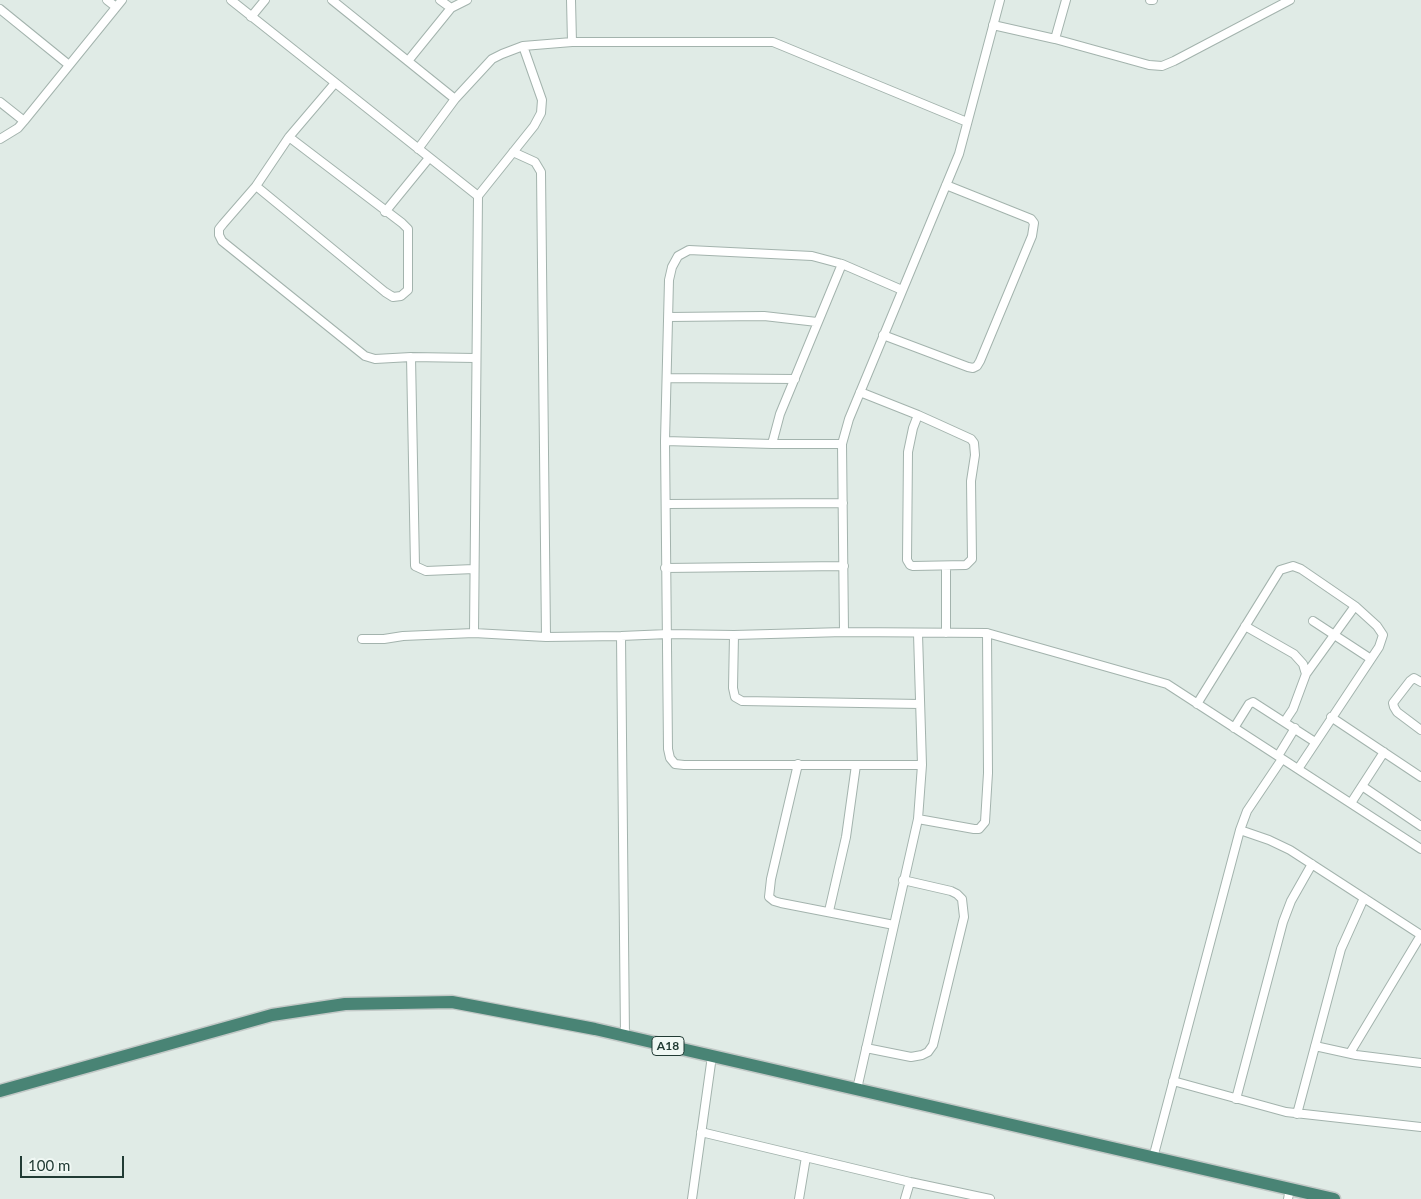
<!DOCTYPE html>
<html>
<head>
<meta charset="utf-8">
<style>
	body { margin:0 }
	#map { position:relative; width:1421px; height:1199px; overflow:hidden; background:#e0ebe6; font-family:Lato,sans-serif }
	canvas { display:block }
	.scale { position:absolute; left:20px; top:1156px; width:104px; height:22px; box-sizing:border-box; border:2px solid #213b34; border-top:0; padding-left:6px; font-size:15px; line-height:18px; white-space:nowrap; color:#213b34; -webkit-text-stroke:4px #f0f8f4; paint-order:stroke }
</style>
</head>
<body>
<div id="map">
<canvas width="1421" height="1199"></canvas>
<div class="scale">100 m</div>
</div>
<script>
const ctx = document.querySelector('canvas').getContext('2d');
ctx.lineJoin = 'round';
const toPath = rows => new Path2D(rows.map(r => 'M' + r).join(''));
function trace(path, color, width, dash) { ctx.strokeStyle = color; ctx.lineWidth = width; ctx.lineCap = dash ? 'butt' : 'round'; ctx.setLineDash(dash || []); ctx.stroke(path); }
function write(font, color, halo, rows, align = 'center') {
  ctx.font = font + ' Lato,sans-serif'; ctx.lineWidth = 4; ctx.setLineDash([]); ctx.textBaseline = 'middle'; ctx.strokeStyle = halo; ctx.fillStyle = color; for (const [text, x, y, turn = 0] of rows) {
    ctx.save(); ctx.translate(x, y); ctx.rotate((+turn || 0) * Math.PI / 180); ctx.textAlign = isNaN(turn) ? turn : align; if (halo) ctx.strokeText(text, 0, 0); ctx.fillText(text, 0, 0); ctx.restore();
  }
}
const minor = toPath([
	[107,0,116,7],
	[231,0,478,196,474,633],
	[332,0,455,99],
	[440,0,451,8],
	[571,0,572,42],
	[1150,0,1153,0],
	[0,9,69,65],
	[251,17,265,0],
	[993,25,1055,39,1149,65,1162,66,1174,61,1290,0],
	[1055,39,1066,0],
	[408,61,451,8,467,0],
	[335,83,289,137,256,186,223,224,219,229,219,235,222,241,365,356,375,359,411,357,475,358],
	[0,102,24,121],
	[0,139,18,128,24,121,122,0],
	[418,149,455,99,492,59,502,54,523,46,572,42,773,42,967,122],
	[513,152,535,162,541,172,546,637],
	[256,186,385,292,393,297,401,296,408,290,408,229,402,223,289,137],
	[478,196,534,126,541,113,542,100,523,46],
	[385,212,429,158],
	[902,290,842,264,812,256,689,250,678,256,672,267,669,280,665,441,668,749,670,758,675,764,684,765,922,765],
	[669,317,764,316,817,322],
	[883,335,968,367,973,368,977,366,980,361,1032,236,1034,223,1031,219,946,185],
	[411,357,415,566,426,571,474,569],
	[667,378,795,379],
	[860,392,918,415,938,424,971,439,974,443,975,455,971,481,972,559,966,565,913,566,910,565,907,560,908,452,913,428,918,415],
	[665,441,772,444,842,444],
	[772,444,780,414,842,264],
	[667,504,843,503],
	[665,568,844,566],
	[1313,621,1371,659],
	[1245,626,1294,654,1303,664,1306,674,1293,709,1285,721],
	[844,632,842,444,849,419,959,154,1000,0],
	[946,633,946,566],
	[734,635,733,688,735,697,742,701,920,704],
	[621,636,625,1036],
	[362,639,384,639,403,636,474,633,546,637,621,636,668,634,734,635,844,632,987,633,1167,684,1421,849],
	[1306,674,1355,606],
	[1421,682,1414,678,1410,681,1393,703,1394,707,1397,712,1421,730],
	[1197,704,1280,570,1293,566,1301,569,1355,606,1377,626,1383,635,1379,647,1298,769],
	[1331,717,1421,777],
	[1234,728,1249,704,1253,702,1315,742],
	[1278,756,1295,728],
	[798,764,771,879,769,897,774,901,781,903,894,925],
	[1362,786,1421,826],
	[1351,803,1384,752],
	[918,819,974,829,979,829,985,822,988,773,987,633],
	[1240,830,1269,840,1290,850,1421,935],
	[829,911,846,837,856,765],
	[1315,1046,1356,1055,1421,1063],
	[866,1048,911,1057,922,1055,928,1052,933,1045,964,917,962,899,957,894,951,891,903,880],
	[1350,1053,1421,935],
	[1173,1081,1286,1112,1421,1127],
	[857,1089,918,819,922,765,918,634],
	[1236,1099,1283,922,1291,901,1312,864],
	[1297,1114,1341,949,1364,898],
	[701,1132,910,1182,990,1199],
	[1153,1158,1240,830,1247,811,1282,759],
	[692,1199,712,1056],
	[799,1199,806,1157],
	[905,1199,910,1182],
	[1288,1199,1290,1189]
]);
const trunk = toPath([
	[0,1091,272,1015,345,1004,452,1002,595,1029,1334,1199]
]);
trace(minor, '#a3b3ad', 10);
trace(trunk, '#c1c8c6', 15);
trace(minor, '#fff', 8);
trace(trunk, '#498475', 12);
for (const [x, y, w] of [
	[668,1046,32]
]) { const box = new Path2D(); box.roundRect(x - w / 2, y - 9.5, w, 19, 4); ctx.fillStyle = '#f0f8f4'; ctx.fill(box); trace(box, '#213b34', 1); }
write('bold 12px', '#213b34', null, [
	["A18",668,1046]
]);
</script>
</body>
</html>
